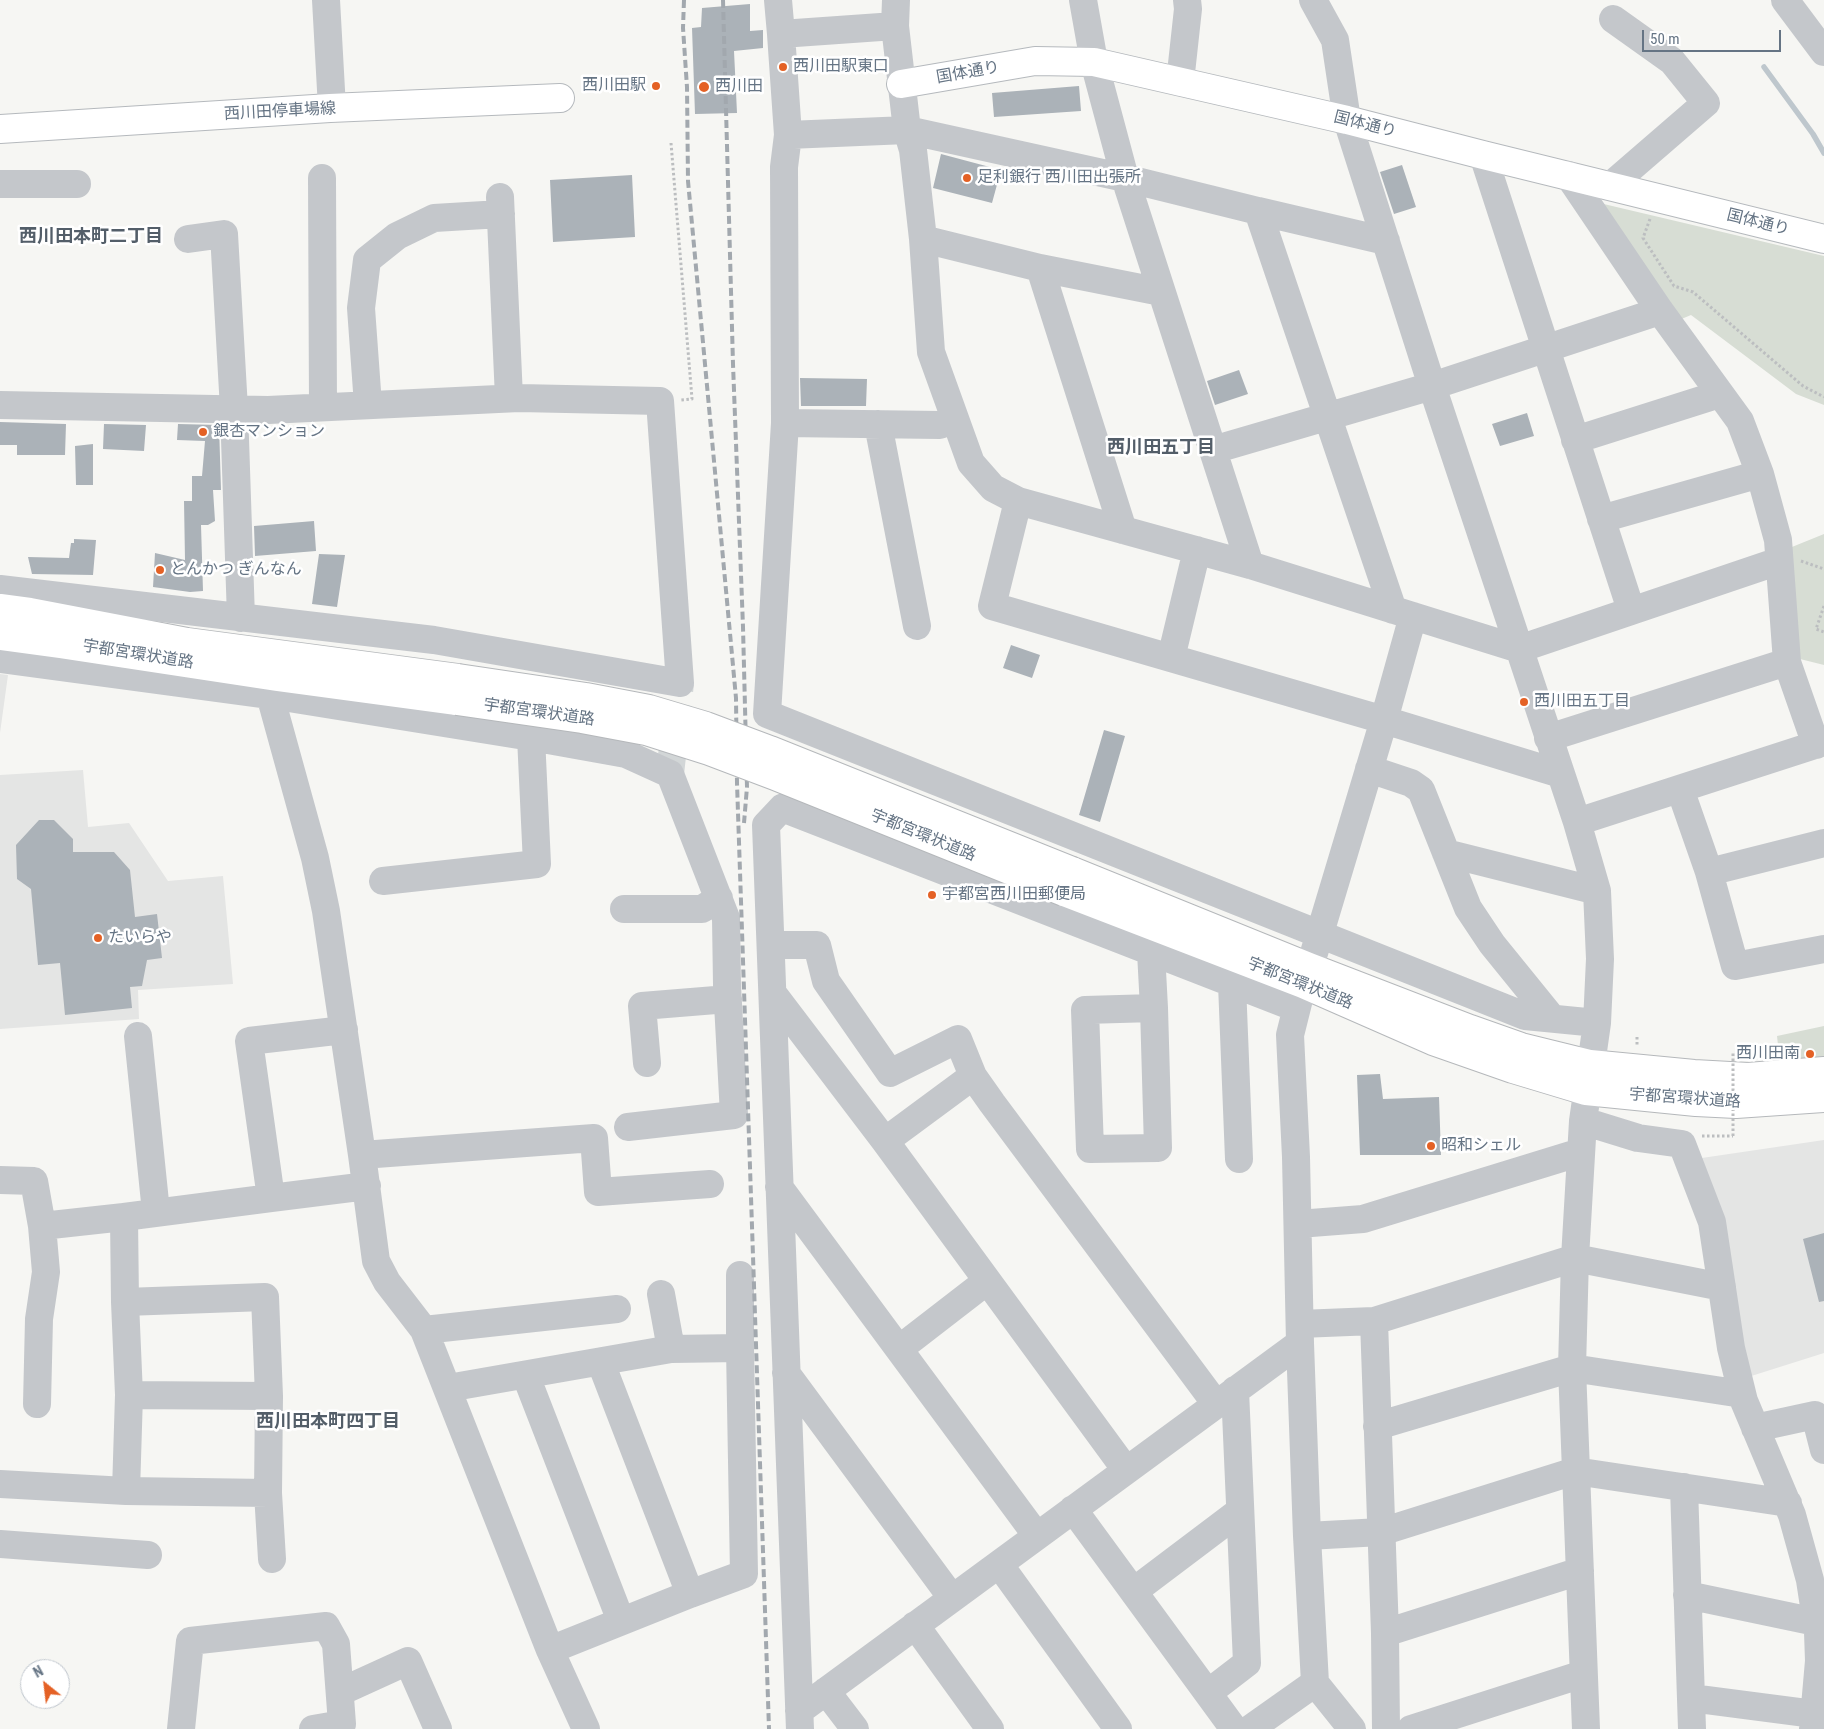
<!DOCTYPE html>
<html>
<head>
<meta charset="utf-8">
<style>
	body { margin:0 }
	#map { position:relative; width:1824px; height:1729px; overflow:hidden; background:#f6f6f3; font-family:"Roboto Condensed",sans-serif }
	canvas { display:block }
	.north { position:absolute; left:20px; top:1659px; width:50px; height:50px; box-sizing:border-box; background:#fff; border:1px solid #c1c7ce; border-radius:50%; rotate:331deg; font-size:14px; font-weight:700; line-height:20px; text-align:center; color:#657484 }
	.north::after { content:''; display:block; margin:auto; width:18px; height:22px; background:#e46125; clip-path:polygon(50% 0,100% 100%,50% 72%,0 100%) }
	.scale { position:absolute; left:1642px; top:30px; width:139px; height:22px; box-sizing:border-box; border:2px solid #657484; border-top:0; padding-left:6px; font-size:15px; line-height:18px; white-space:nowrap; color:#657484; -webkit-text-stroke:4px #fff; paint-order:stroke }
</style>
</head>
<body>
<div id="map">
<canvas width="1824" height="1729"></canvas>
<div class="north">N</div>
<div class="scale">50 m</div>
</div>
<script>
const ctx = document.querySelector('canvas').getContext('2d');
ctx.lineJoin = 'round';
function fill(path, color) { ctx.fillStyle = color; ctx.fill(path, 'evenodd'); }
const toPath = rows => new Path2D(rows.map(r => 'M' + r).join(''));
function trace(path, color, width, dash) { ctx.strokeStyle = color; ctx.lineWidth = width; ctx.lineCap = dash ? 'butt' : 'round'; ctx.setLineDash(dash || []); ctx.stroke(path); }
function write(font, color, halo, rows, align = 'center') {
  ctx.font = font + ' "Roboto Condensed","Noto Sans JP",sans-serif'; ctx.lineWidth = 5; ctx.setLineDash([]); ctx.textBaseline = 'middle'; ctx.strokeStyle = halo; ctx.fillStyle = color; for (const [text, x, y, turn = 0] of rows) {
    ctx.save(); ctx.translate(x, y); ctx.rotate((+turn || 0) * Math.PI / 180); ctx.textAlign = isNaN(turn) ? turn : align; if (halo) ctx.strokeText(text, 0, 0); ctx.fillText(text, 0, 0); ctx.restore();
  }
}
fill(toPath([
	[0,674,8,675,0,733],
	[83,770,88,827,129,823,168,881,223,876,233,984,138,990,139,1019,0,1029,0,775],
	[1824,1140,1824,1353,1745,1378,1695,1159]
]), '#e4e5e4');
fill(toPath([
	[1591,201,1824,256,1824,405,1796,394,1691,315,1672,323],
	[1824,534,1824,665,1792,657,1787,549],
	[1824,1026,1824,1057,1780,1064,1777,1036]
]), '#d7ddd4');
trace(toPath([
	[1764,67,1813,134,1824,153]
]), '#bec7cd', 5.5);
fill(toPath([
	[750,4,750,31,763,30,763,48,734,51,737,113,695,114,692,28,701,27,702,8],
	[1079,86,1081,111,994,117,992,93],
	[941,154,1001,170,992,203,933,188],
	[1402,165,1416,207,1394,214,1380,172],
	[632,175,635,237,553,242,550,180],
	[1239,370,1248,394,1215,405,1207,381],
	[800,378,867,379,866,406,801,406],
	[1527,413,1534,436,1500,446,1492,424],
	[0,422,66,424,65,455,17,455,17,445,0,445],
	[104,424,146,425,144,451,103,449],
	[178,424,219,425,221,490,213,490,215,521,208,525,201,525,203,591,190,592,153,587,155,553,185,560,184,501,192,501,192,476,202,476,205,441,177,440],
	[93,444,93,485,76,485,75,446],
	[314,521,316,551,255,556,254,526],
	[74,539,96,540,93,575,32,574,28,557,69,558,71,543,74,543],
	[319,554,345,555,337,607,312,604],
	[1011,645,1040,655,1032,678,1003,668],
	[1104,730,1125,736,1100,822,1079,815],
	[39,820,54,820,73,839,73,852,114,852,130,870,135,917,157,914,162,958,147,960,142,986,130,987,132,1008,65,1015,60,963,38,965,31,889,17,879,16,845],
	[1380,1074,1383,1099,1439,1097,1441,1155,1360,1155,1357,1075],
	[1824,1233,1824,1301,1819,1302,1803,1239]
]), '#abb2b8');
trace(toPath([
	[670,774,680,683]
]), '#d2d6d7', 28, [28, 14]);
const major = toPath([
	[901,84,1035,61,1094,62,1347,120,1483,155,1824,239],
	[0,129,330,108,560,98]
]);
const highway = toPath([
	[0,608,30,612,187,642,458,678],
	[0,636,61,644,277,677,457,701],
	[1072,871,1309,967,1470,1029,1521,1047,1590,1064,1694,1074,1748,1077,1824,1071],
	[1064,892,1303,984,1433,1041,1513,1069,1586,1091,1696,1102,1736,1104,1824,1098]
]);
trace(major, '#b5b9bd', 30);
trace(highway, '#b5b8bb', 30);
trace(toPath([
	[671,143,692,399,681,400],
	[1650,219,1643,238,1674,286,1693,292,1803,386,1824,397],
	[1801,561,1824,569],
	[1824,606,1816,629,1824,632],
	[1637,1037,1637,1046],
	[1702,1136,1733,1136]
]), '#bcbec0', 3, [2.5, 2.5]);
trace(toPath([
	[326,0,332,108],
	[778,0,781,34],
	[1083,0,1094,62,1125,178,1250,565],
	[1313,0,1335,40,1347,120,1432,386,1577,822,1597,891,1600,959,1597,1023,1583,1121,1575,1258,1572,1368,1586,1729],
	[1785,0,1824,52],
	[895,26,907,130,788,135,781,34,895,26],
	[895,26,896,0],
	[1180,82,1188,9,1187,0],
	[788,135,784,167,785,423,767,714,1525,1016,1597,1023],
	[1483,155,1631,610],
	[1568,175,1660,311,1740,421,1760,474,1778,540,1787,662,1816,745],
	[322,178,323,407],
	[0,184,77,184],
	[1610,186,1706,103,1672,61,1613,19],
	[500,197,509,398],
	[1258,211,1386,241],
	[188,239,224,234,234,409,241,618],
	[923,239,1040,268,1123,530],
	[1040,268,1161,292],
	[0,405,268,410,519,398,660,401,680,683,434,640,0,589],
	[368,405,361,308,367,260,397,236,434,218,501,214],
	[785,423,940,425,954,419],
	[878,424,917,626],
	[1575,440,1720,394],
	[1213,450,1432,386,1660,311],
	[1018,501,992,606,1384,720,1561,774],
	[1601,519,1760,474],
	[1393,610,1258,211,1125,178,907,130,913,150,923,239,931,352,971,463,993,488,1018,501,1250,565,1413,616,1519,649,1779,561],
	[1171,658,1197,550],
	[0,659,270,695,531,737,626,754,670,774,726,918,727,985,734,1115,628,1127],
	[270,695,315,858,326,911,362,1155,376,1261,387,1282,424,1330,550,1650,586,1729],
	[1548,738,1787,662],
	[1369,769,1411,783,1421,790,1468,908,1492,944,1552,1018],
	[1680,789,1709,872,1735,966,1824,949],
	[1577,822,1824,742],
	[1446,853,1597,891],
	[1709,872,1824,843],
	[383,881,537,864,531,737],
	[624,909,702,909,719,898],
	[771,945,817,945,826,981,890,1073,958,1039,973,1076,992,1103,1216,1404],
	[1151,952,1154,1008,1158,1148,1090,1149,1085,1010,1154,1008],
	[1314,953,1384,720,1413,616],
	[1232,984,1239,1159],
	[1301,991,1290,1035,1296,1157,1300,1343,1307,1536,1315,1683,1352,1729],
	[774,995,885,1141,1126,1470],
	[138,1036,156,1212],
	[647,1063,642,1006,728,999],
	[1583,1121,1638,1138,1682,1144,1712,1222,1731,1348,1744,1401,1792,1515,1810,1580,1818,1632,1819,1661,1813,1729],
	[885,1141,973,1076],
	[362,1155,594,1138,598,1192,710,1184],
	[0,1180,34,1181,42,1226,46,1272,39,1319,37,1404],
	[779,1187,1037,1536],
	[271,1198,367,1186],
	[1298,1224,1363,1219,1581,1152],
	[42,1226,124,1217],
	[740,1275,740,1348],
	[661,1294,671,1349],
	[125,1302,124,1217,271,1198,249,1041,344,1030],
	[1374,1321,1385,1633,1386,1729],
	[1300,1324,1374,1321,1575,1258,1722,1287],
	[424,1330,617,1309],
	[899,1349,987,1281],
	[601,1363,690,1594],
	[786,1373,952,1598],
	[526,1376,621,1621],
	[448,1388,671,1349,740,1348,744,1574,690,1594,550,1650],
	[129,1395,269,1396],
	[1377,1426,1572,1368,1742,1394],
	[1755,1428,1815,1415,1824,1450],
	[0,1484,126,1491,268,1493,269,1396,265,1297,125,1302,129,1395,126,1491],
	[1684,1487,1692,1729],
	[268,1493,272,1559],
	[1073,1509,1234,1729],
	[1307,1536,1381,1532,1575,1471,1788,1503],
	[0,1544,148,1555],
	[999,1564,1118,1729],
	[1134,1591,1240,1511],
	[1687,1595,1816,1622],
	[915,1625,990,1729],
	[1385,1633,1580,1571],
	[826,1691,855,1729],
	[340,1692,408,1661,438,1729],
	[1208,1693,1247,1663,1235,1390],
	[1691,1698,1814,1714],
	[799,1711,1300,1343],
	[181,1729,190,1641,326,1626,336,1644,342,1724,313,1729],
	[800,1729,766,825,782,808,1296,1008],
	[1250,1729,1315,1683],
	[1411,1729,1583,1674]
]), '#c4c7cb', 28);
trace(major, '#fff', 28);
trace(highway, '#fff', 28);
trace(toPath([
	[684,0,683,28,687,87,688,181,736,698,737,783,769,1729],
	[723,0,733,364,743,627,747,787,744,823]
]), '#a2a8ae', 4, [8, 4]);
const highwayBridge = toPath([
	[458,678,586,697,649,709,706,726,770,750,1072,871],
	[457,701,582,719,646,731,709,751,775,776,1064,892]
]);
trace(highwayBridge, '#b5b8bb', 30, []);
trace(toPath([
	[1733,1136,1733,1052]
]), '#bcbec0', 3, [2.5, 2.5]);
trace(highwayBridge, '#fff', 28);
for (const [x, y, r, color] of [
	[783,67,5,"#e46125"],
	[656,86,5,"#e46125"],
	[704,87,6,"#e46125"],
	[967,178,5,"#e46125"],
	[203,432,5,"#e46125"],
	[160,570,5,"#e46125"],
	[1524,702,5,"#e46125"],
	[932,895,5,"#e46125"],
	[98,938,5,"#e46125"],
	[1810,1054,5,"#e46125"],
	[1431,1146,5,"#e46125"]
]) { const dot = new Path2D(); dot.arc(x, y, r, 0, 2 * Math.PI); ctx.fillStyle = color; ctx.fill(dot); trace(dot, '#fff', 2); }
write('16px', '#657484', '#fff', [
	["西川田駅東口",793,67],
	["西川田駅",646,86,"right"],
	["西川田",715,87],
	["足利銀行 西川田出張所",977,178],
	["銀杏マンション",213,432],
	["とんかつ ぎんなん",170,570],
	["西川田五丁目",1534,702],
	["宇都宮西川田郵便局",942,895],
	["たいらや",108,938],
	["西川田南",1800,1054,"right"],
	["昭和シェル",1441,1146]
], 'left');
write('16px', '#657484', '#fff', [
	["国体通り",968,73,-10],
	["西川田停車場線",280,112,-3],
	["国体通り",1365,125,14],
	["国体通り",1758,223,14],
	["宇都宮環状道路",138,655,9],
	["宇都宮環状道路",539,713,8],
	["宇都宮環状道路",923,836,22],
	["宇都宮環状道路",1300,984,22],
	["宇都宮環状道路",1685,1099,4]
]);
write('bold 18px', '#535e69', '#fff', [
	["西川田本町二丁目",91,237],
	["西川田五丁目",1161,448],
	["西川田本町四丁目",328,1422]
]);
</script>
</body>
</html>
